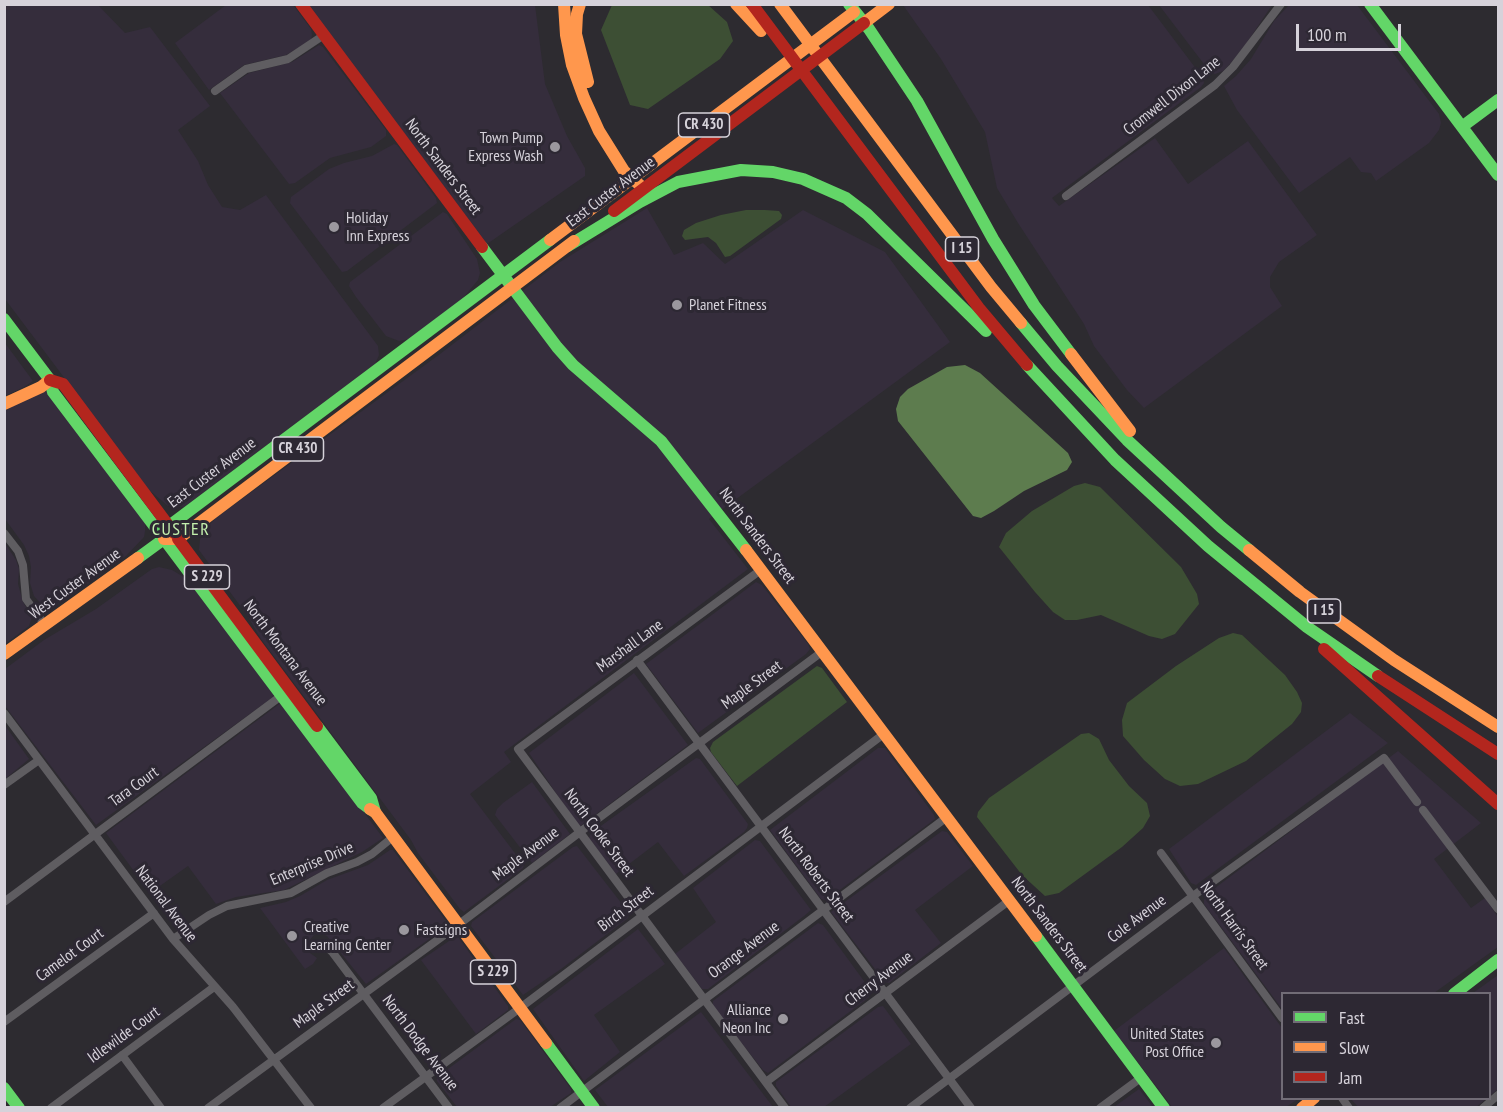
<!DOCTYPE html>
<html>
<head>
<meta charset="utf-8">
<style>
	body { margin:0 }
	#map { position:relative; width:1503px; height:1112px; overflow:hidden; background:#2d2b30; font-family:"PT Sans Narrow",sans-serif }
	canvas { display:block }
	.frame { position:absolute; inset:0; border:6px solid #d6d2da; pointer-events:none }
	.legend { position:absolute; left:1281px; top:992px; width:210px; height:108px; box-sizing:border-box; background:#2d2833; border:2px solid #716c76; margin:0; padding:8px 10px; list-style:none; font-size:18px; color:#d6d2da }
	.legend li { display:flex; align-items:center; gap:12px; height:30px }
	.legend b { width:30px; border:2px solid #716c76 }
	.scale { position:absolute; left:1296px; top:24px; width:105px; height:27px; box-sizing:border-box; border:3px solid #d6d2da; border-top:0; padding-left:8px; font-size:18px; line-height:21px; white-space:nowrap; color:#d6d2da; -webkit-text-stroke:4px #2d2833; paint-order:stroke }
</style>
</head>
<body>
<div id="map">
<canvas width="1503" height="1112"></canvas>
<div class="frame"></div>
<ul class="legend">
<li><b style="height:8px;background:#63d668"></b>Fast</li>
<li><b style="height:8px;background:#ff974d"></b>Slow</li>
<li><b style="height:8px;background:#b3261e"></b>Jam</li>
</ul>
<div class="scale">100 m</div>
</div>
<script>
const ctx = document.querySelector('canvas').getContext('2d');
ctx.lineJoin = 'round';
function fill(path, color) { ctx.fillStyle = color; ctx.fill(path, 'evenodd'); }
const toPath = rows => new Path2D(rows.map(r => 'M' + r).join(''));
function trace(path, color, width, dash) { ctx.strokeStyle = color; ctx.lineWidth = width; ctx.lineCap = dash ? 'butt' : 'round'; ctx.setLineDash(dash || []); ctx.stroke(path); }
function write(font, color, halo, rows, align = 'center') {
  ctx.font = font + ' "PT Sans Narrow",sans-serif'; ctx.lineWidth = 6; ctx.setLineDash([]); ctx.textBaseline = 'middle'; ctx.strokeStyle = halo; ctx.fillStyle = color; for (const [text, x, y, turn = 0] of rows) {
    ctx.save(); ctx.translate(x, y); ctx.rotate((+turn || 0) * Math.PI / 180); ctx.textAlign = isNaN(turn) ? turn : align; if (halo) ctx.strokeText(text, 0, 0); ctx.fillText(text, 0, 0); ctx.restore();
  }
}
fill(toPath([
	[5,5,98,5,125,33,150,27,210,106,178,130,198,161,208,185,222,207,240,210,266,195,378,346,379,355,375,364,184,507,168,506,148,489,5,299],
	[226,5,293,5,311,29,312,35,311,39,298,48,286,55,244,65,209,90,175,43],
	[308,5,535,5,545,84,567,136,585,168,585,176,487,244],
	[903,5,1148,5,1203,78,1204,83,1201,87,1052,198,1059,206,1155,138,1188,184,1248,141,1317,235,1279,262,1270,277,1270,287,1282,306,1144,408,1127,390,1094,346,1084,324,1018,223,997,188,985,132,941,59],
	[1159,5,1272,5,1246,44,1230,64,1223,71,1215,74,1210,72],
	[1289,5,1357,5,1439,114,1441,123,1439,130,1429,143,1376,181,1371,173,1361,172,1350,157,1299,193,1237,110,1224,86,1236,76,1251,59,1274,21],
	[319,45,323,47,386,130,386,136,371,147,330,158,295,183,289,184,220,93,249,73,292,62],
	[394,144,397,145,436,198,437,203,347,271,342,272,290,203,291,197,329,169,344,163,372,156],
	[647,208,674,255,703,243,725,264,803,210,885,252,950,342,709,519,748,569,504,752,511,762,470,794,524,865,523,868,464,912,460,909,418,853,411,840,261,639,247,615,199,550,200,539,206,528,216,518,440,354,560,262],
	[443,212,447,214,477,259,480,273,478,280,463,298,410,339,399,341,386,336,356,297,349,286,350,282],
	[5,343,33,381,24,387,5,396],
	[44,392,47,392,145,521,145,531,144,537,126,556,67,599,47,610,34,596,30,583,31,567,29,556,24,545,5,519,5,411,17,402],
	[4,542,16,560,19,569,18,584,23,602,32,617,29,626,5,644],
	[159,567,172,570,182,576,201,596,274,694,272,698,96,825,5,706,5,669,44,640,96,609,152,569],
	[756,582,762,585,808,644,810,649,806,654,698,733,646,664],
	[634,673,688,745,579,827,529,753],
	[282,702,383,838,362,852,284,890,236,897,216,904,188,866,150,893,106,833],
	[1350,713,1388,743,1196,885,1191,883,1169,849],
	[4,724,29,759,5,779,4,779],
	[878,748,885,748,934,815,935,819,833,895,825,900,821,899,770,830],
	[1398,751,1481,823,1434,859,1471,908,1485,898,1498,917,1498,947,1434,993,1282,994,1282,1009,1204,904,1204,900,1207,894],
	[696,758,700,759,748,824,747,828,744,832,684,876,658,842,616,874,589,838,591,833],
	[532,782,570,834,532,863,495,815,497,809,503,803],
	[942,831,947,832,973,866,915,910,941,943,889,983,885,982,831,912],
	[755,840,760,841,811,910,804,916,708,989,702,989,675,954,716,922,693,888],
	[577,846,629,913,628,918,561,969,523,995,471,926,472,922,573,847],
	[390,850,393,850,446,921,446,927,366,984,327,936,320,933,314,935,308,942,310,953,317,958,313,964,305,969,260,908,286,902,300,896,327,880,368,865],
	[818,923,823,925,872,992,868,998,768,1073,763,1070,713,1007,713,1001],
	[638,929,665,964,594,1015,620,1052,584,1081,533,1009],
	[455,937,458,937,508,1006,508,1010,476,1034,421,960],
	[1224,948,1282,1028,1282,1098,1298,1099,1286,1107,1172,1107,1114,1031],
	[1498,975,1498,1089,1490,1096,1490,994,1473,993],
	[883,1006,911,1044,824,1107,791,1107,776,1086,776,1082,878,1007],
	[701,1012,773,1107,608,1107,595,1090],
	[516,1019,520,1020,571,1089,571,1093,550,1107,457,1107,437,1081,437,1077],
	[1139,1089,1153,1107,1114,1107],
	[1351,1099,1486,1099,1475,1108,1358,1107]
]), '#352d3c');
fill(toPath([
	[612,5,708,5,727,22,733,41,720,59,648,109,630,105,601,30],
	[746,210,765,210,779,211,782,215,781,219,730,256,725,257,716,243,708,237,685,240,682,236,684,230,696,223,721,215],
	[1085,483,1100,487,1181,567,1197,594,1199,604,1175,634,1162,639,1149,636,1101,615,1077,620,1065,620,1053,612,1035,592,999,547,1006,533,1032,511,1074,486],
	[1233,633,1242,635,1285,675,1297,692,1302,703,1301,712,1292,724,1246,761,1198,784,1180,786,1165,779,1144,760,1123,736,1122,720,1127,703,1176,666,1219,638],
	[817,666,822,668,847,702,737,786,711,752,710,748,713,742],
	[1089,733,1099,739,1109,760,1129,786,1147,803,1150,816,1143,828,1122,847,1059,893,1045,896,1022,875,977,817,978,812,989,798,1081,734]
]), '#3d4f34');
fill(toPath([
	[965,365,980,373,1068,453,1072,462,1067,470,1024,491,994,511,981,518,973,516,898,421,896,409,900,397,908,389,947,367]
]), '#5d7c4e');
trace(toPath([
	[215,91,246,69,288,59,324,35],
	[1066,196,1215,85,1233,67,1281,4],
	[4,533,18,551,23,565,26,599,45,625],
	[762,569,518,749,785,1108],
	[637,660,971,1108],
	[4,713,173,939,233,1007,311,1108],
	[4,785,39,760],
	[1423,810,1498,909],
	[1161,853,1282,1018],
	[4,902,281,696],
	[173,939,209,915,227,906,291,893,327,873,357,862,372,854,393,837],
	[319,946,327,947,333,953,449,1108],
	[4,1022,154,913],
	[122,1055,161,1108],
	[766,1082,1010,900],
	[1342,1098,1349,1108],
	[51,1108,214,987],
	[208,1108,458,925,580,832,823,651],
	[383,1108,520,1008,885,733],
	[560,1108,947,817],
	[910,1108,1193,896,1384,758,1417,802],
	[1100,1108,1142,1077],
	[1483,1108,1498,1095]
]), '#5f5d61', 8);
trace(toPath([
	[849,4,869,29,917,101,993,239,1034,305,1071,354],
	[1370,4,1498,175],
	[1463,126,1498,100],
	[568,246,640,202,678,182,741,170,773,172,803,179,846,198,867,214,986,331],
	[482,247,557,347,573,365,661,441,746,550],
	[4,319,50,380,53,392,164,539,138,558],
	[1021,323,1057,366,1127,440,1221,527,1249,550],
	[1027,365,1115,460,1208,546,1307,627,1378,676],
	[164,539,169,526,550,240],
	[164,539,362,803,370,809],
	[317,726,371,798,375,812],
	[1036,936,1164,1108],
	[1454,994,1498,960],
	[546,1043,594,1108],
	[4,1088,19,1108]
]), '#63d668', 12);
trace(toPath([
	[564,4,566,35,572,65,584,98,599,131,624,171,643,188],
	[580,4,577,14,576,34,588,82],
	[736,4,761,31],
	[780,4,991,287,1021,323],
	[864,23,889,4],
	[550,240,854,12],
	[1071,354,1130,431],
	[4,404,41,387,50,380],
	[164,539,178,539,574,241],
	[746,550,1036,936],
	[1249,550,1300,592,1394,660,1498,727],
	[4,654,138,558],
	[370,809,375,812,546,1043],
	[1302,1108,1314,1098]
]), '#ff974d', 12);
trace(toPath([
	[301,4,482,247],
	[752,4,979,308,1027,365],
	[614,211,864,23],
	[50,380,63,384,174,533],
	[178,539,317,726],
	[1324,649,1498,804],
	[1378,676,1498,754]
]), '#b3261e', 12);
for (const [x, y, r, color] of [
	[555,147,6,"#9b989e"],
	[334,227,6,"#9b989e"],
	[677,305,6,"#9b989e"],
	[404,930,6,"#9b989e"],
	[292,936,6,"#9b989e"],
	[783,1019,6,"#9b989e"],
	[1216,1043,6,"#9b989e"]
]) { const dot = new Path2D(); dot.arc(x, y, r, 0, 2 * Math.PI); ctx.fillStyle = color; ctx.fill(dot); trace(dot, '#2d2833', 2); }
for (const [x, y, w] of [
	[704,125,51],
	[962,249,33],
	[298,449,51],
	[207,577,45],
	[1324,611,33],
	[493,972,45]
]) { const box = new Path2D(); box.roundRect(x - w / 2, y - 12, w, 24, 4.5); ctx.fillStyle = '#2d2833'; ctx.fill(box); trace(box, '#d6d2da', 1.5); }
write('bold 15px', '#d6d2da', null, [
	["CR 430",704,125],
	["I 15",962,249],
	["CR 430",298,449],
	["S 229",207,577],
	["I 15",1324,611],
	["S 229",493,972]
]);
write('16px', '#d6d2da', '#2d2833', [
	["Cromwell Dixon Lane",1172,96,-38],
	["North Sanders Street",443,167,53],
	["East Custer Avenue",611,192,-37],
	["East Custer Avenue",212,473,-37],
	["North Sanders Street",757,536,53],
	["West Custer Avenue",75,584,-36],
	["Marshall Lane",630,646,-36],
	["North Montana Avenue",285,653,53],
	["Maple Street",752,685,-36],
	["Tara Court",134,787,-36],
	["North Cooke Street",599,833,53],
	["Maple Avenue",526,854,-37],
	["Enterprise Drive",312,864,-23],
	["North Roberts Street",816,875,53],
	["National Avenue",166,904,53],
	["Birch Street",626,909,-37],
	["Cole Avenue",1137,919,-37],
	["North Sanders Street",1049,925,53],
	["North Harris Street",1234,926,54],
	["Orange Avenue",744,950,-37],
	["Camelot Court",70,955,-36],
	["Cherry Avenue",879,979,-37],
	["Maple Street",324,1004,-36],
	["Idlewilde Court",124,1035,-36],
	["North Dodge Avenue",420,1043,53]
]);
write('16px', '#d6d2da', '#2d2833', [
	["Town Pump",543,138,"right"],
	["Express Wash",543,156,"right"],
	["Holiday",346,218],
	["Inn Express",346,236],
	["Planet Fitness",689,305],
	["Creative",304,927],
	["Learning Center",304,945],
	["Fastsigns",416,930],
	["Alliance",771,1010,"right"],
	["Neon Inc",771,1028,"right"],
	["United States",1204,1034,"right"],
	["Post Office",1204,1052,"right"]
], 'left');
ctx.letterSpacing = '1.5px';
write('18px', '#c4f0ad', '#2d2833', [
	["CUSTER",181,530]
]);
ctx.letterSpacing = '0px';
</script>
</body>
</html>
